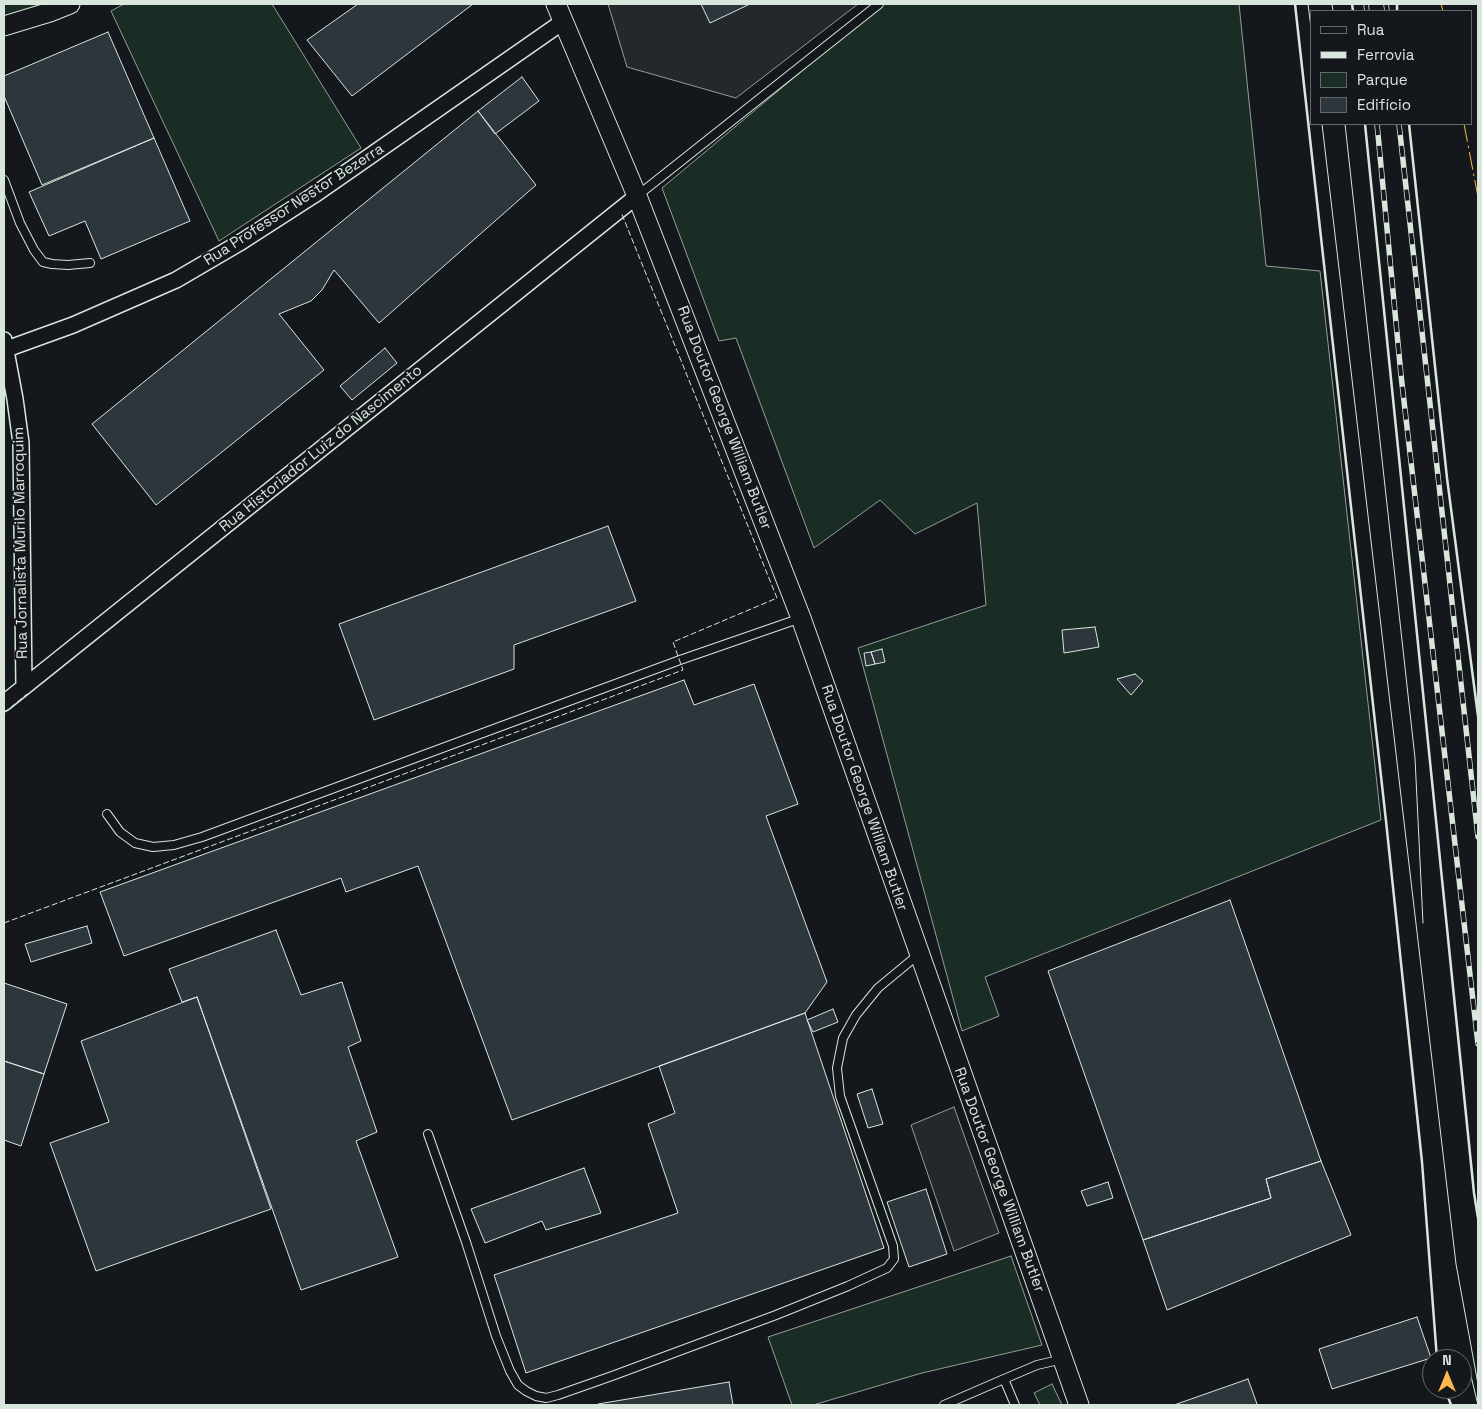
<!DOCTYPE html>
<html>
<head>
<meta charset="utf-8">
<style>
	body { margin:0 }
	#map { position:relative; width:1482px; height:1409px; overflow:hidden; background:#14181c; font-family:"Space Grotesk",sans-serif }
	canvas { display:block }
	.frame { position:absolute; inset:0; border:5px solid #d8e6dc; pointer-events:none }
	.legend { position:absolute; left:1310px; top:10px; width:162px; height:115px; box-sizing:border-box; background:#14181c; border:1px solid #626a69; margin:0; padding:6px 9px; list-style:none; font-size:15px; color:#d8e6dc }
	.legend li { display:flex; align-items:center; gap:10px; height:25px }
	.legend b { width:25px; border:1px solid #626a69 }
	.north { position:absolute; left:1422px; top:1349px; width:50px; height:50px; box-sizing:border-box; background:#14181c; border:1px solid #626a69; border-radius:50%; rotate:0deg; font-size:14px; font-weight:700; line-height:20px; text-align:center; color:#d8e6dc }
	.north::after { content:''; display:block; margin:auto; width:18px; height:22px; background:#ffb74d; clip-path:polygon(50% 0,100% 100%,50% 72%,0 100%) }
</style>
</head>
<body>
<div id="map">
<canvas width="1482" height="1409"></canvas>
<div class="frame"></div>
<ul class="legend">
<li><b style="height:6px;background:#14181c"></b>Rua</li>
<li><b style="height:6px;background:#d8e6dc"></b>Ferrovia</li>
<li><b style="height:14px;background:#1a2d24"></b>Parque</li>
<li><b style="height:14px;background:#2c363c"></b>Edifício</li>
</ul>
<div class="north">N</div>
</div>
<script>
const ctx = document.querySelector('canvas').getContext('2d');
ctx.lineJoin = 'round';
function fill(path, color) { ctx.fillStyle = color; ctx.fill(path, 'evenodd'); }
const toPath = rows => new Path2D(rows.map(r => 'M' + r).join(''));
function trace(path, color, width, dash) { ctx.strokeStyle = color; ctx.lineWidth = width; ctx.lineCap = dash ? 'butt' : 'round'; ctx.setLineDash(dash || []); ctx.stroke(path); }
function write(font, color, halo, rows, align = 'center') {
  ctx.font = font + ' "Space Grotesk",sans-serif'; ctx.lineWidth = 4; ctx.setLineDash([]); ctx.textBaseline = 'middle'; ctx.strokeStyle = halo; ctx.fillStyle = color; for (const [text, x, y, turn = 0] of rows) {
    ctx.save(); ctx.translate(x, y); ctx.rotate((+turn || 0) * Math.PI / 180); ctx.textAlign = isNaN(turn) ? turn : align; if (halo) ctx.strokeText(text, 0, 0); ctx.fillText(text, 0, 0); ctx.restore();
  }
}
const green = toPath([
	[4,4,53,4,4,20,4,4],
	[124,4,272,4,361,148,219,241,111,11,124,4],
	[882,4,1239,4,1266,266,1320,271,1381,820,985,977,999,1016,962,1031,858,648,986,605,977,503,915,534,880,500,814,548,736,338,719,341,662,188,882,4],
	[1011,1256,1042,1345,922,1373,813,1405,792,1405,768,1337,1011,1256],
	[1052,1384,1062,1405,1040,1405,1034,1393,1052,1384]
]);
fill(green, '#1a2d24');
trace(green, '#939e99', 1);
const parking = toPath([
	[608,4,858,4,736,98,627,67,608,4],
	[954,1107,999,1233,954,1251,911,1125,954,1107]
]);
fill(parking, '#24282b');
trace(parking, '#939e99', 1);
const building = toPath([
	[358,4,473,4,352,96,307,40,358,4],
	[701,4,750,4,710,23,701,4],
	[108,32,154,138,42,185,4,96,4,76,108,32],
	[522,77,539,101,495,134,478,111,522,77],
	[478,111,536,185,379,323,334,270,322,290,311,301,279,314,324,370,156,505,92,424,478,111],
	[154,138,190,221,101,259,85,221,49,236,29,192,154,138],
	[385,348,397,363,352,400,340,386,385,348],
	[608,526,636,601,514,645,514,669,374,720,339,624,608,526],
	[1095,627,1099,647,1064,653,1062,630,1095,627],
	[882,649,885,662,875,664,871,652,882,649],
	[871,652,875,664,866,666,864,653,871,652],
	[1135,674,1143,681,1131,695,1117,679,1135,674],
	[684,680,694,705,754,684,798,804,766,816,827,982,805,1013,512,1120,418,866,346,892,341,878,124,956,100,892,684,680],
	[1230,900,1321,1161,1266,1179,1271,1198,1143,1240,1048,971,1230,900],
	[87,926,92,943,31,962,25,944,87,926],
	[276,930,301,995,342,982,361,1041,348,1047,377,1132,356,1141,398,1257,301,1290,197,997,182,1002,169,969,276,930],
	[4,983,67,1004,44,1074,4,1061,4,983],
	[197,997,271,1209,96,1271,50,1143,109,1122,81,1041,197,997],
	[833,1009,838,1022,813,1032,807,1020,833,1009],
	[805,1013,884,1248,526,1373,494,1275,678,1213,648,1124,675,1113,659,1066,805,1013],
	[4,1061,44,1074,21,1146,4,1140,4,1061],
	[872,1089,883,1124,868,1128,857,1094,872,1089],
	[1321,1161,1351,1235,1167,1310,1143,1240,1271,1198,1266,1179,1321,1161],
	[584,1168,601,1213,546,1230,542,1221,485,1243,471,1209,584,1168],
	[1108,1182,1113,1198,1087,1206,1081,1191,1108,1182],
	[926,1189,947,1254,909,1267,887,1202,926,1189],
	[1417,1317,1431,1358,1332,1389,1319,1349,1417,1317],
	[1248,1379,1257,1404,1255,1405,1174,1405,1248,1379],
	[729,1382,733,1405,599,1405,598,1404,729,1382]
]);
fill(building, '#2c363c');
trace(building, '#d8e6dc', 1);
const service = toPath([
	[4,180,20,223,34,250,43,262,52,264,68,265,90,263],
	[637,196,879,4],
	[107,814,120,832,135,843,153,847,174,845,202,837,680,660,801,618],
	[428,1134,466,1242,496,1336,510,1371,518,1385,526,1391,536,1396,546,1398,558,1395,612,1376,776,1315,848,1286,887,1268,894,1259,893,1246,840,1096,837,1068,843,1038,856,1015,878,988,919,954],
	[1004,1379,1037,1365,1063,1359],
	[944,1405,1004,1379,1015,1405]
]);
const minor = toPath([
	[4,340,15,399,21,443,24,687],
	[4,350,73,325,176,280,241,242,314,195,564,21],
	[4,703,637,196]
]);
const tertiary = toPath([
	[556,4,637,196,801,618,1079,1405],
	[4,26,50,12,70,4]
]);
trace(service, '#d8e6dc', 10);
trace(minor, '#d8e6dc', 18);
trace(tertiary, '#d8e6dc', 21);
trace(service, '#14181c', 8);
trace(minor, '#14181c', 15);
trace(tertiary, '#14181c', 19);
trace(toPath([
	[1308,4,1311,28],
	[1332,4,1333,11],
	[1322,124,1456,1264,1478,1384],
	[1345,124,1415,758,1423,923],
	[1471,1376,1478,1405]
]), '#d8e6dc', 1);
const rail = toPath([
	[1366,4,1367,11],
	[1386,4,1387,11],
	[1377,124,1401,375,1478,1044],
	[1399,124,1478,837]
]);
trace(rail, '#d8e6dc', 5.5);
trace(rail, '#14181c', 4, [11]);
trace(toPath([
	[4,713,27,694],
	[4,923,683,670,673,642,777,598,621,212]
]), '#d8e6dc', 1, [6, 2.5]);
trace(toPath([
	[1295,4,1386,821,1422,1162,1437,1359],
	[1352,4,1353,11],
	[1397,4,1397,11],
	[1365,124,1474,1193,1478,1218],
	[1409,124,1447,478,1478,716],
	[1445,1389,1451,1405]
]), '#d8e6dc', 2.5);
trace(toPath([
	[1441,4,1443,11],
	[1464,124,1478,197]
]), '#ffb74d', 1, [18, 4, 2.5, 4]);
write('15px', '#d8e6dc', '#14181c', [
	["Rua Professor Nestor Bezerra",294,205,-33],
	["Rua Doutor George William Butler",724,418,69],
	["Rua Historiador Luiz do Nascimento",321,449,-39],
	["Rua Jornalista Murilo Marroquim",21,543,-91],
	["Rua Doutor George William Butler",864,798,71],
	["Rua Doutor George William Butler",999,1180,70]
]);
</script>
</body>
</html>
